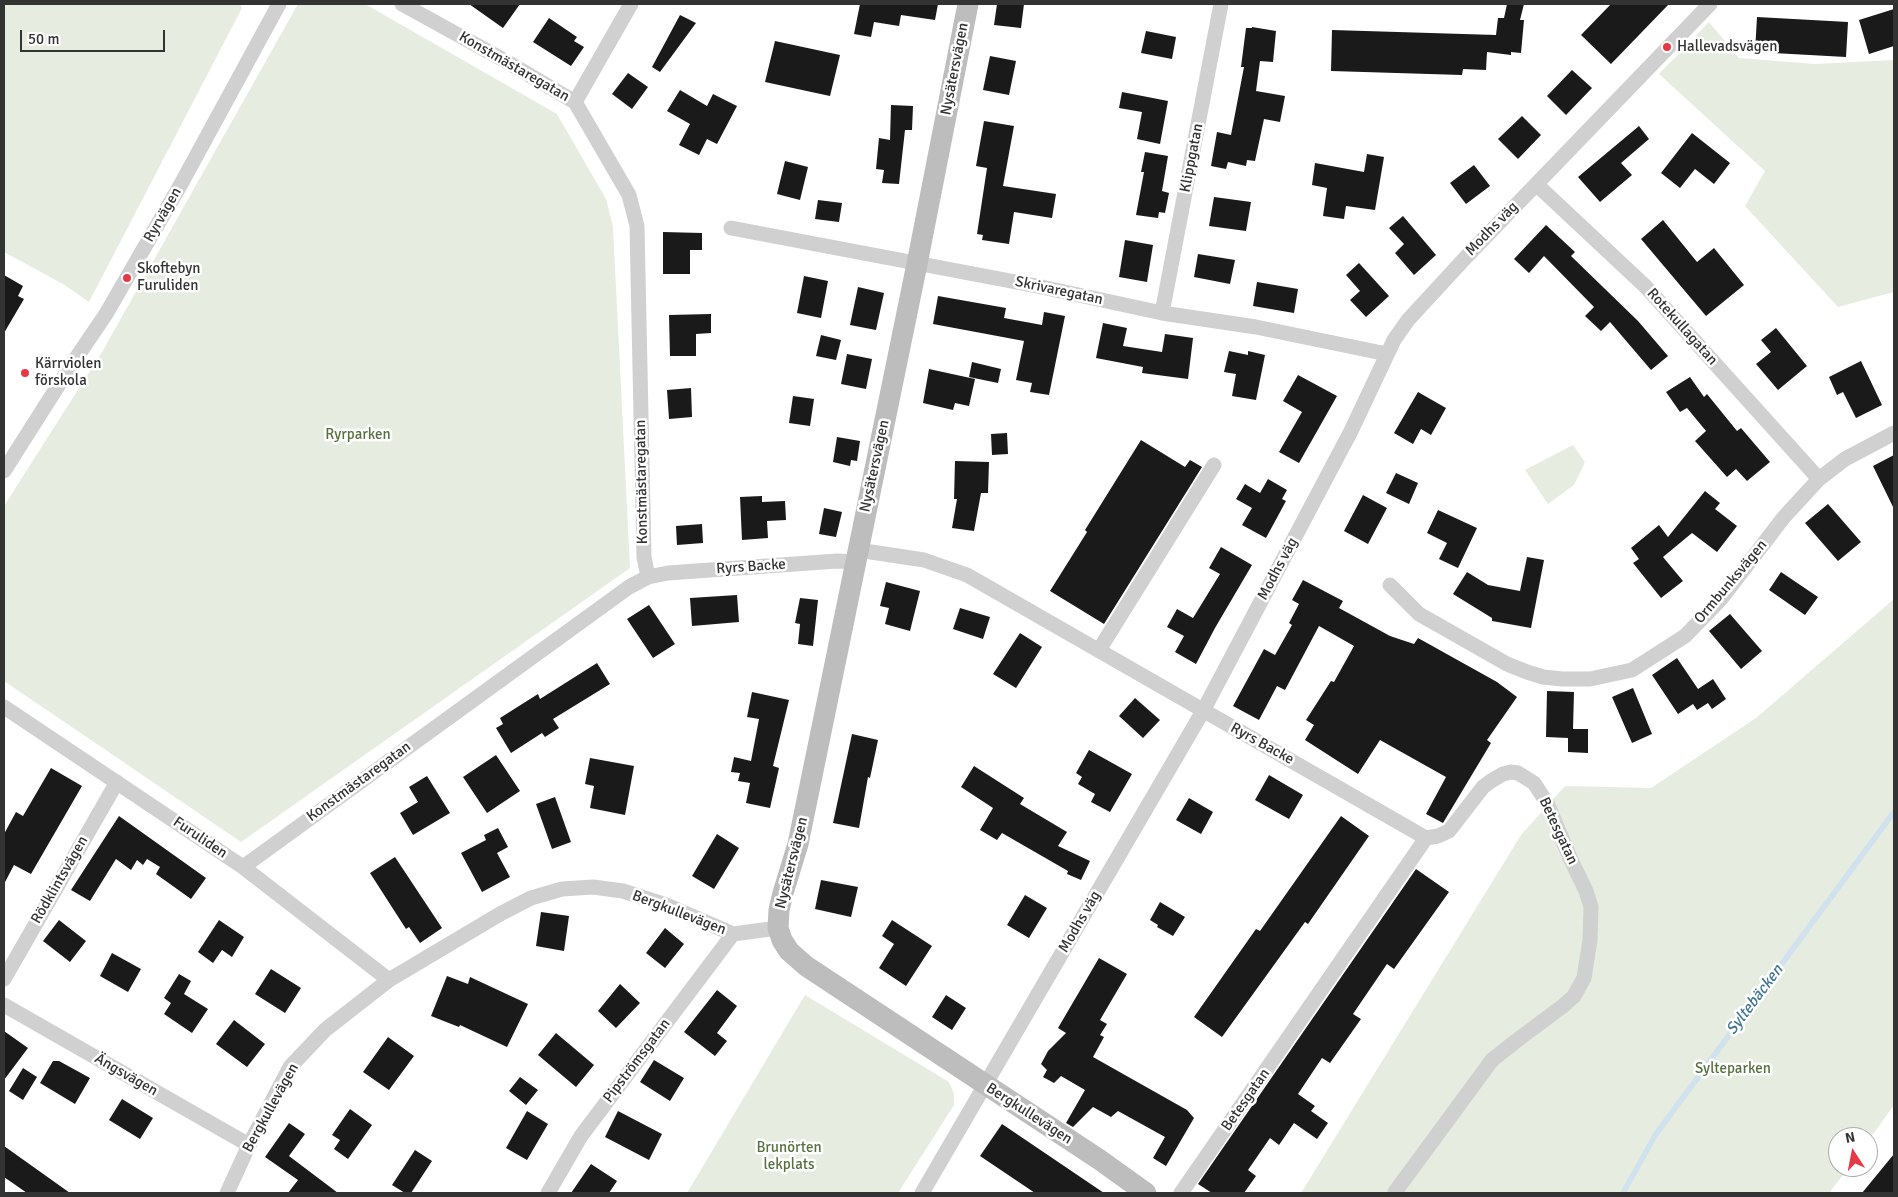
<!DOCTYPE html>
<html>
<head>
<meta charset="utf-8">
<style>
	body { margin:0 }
	#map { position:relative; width:1898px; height:1197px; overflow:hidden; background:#fff; font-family:Signika,sans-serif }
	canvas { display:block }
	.frame { position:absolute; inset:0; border:5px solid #333; pointer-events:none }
	.north { position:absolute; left:1828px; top:1127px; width:50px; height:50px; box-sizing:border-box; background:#fff; border:1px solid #adadad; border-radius:50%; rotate:349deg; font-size:14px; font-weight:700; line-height:20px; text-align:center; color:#333 }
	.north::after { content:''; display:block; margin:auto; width:18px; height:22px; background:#e63946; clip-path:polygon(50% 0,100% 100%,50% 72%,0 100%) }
	.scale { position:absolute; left:20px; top:30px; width:145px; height:22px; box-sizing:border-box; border:2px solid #333; border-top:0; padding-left:6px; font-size:15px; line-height:18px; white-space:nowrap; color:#333; -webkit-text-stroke:4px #fff; paint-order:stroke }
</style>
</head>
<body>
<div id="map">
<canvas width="1898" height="1197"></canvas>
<div class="frame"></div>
<div class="north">N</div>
<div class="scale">50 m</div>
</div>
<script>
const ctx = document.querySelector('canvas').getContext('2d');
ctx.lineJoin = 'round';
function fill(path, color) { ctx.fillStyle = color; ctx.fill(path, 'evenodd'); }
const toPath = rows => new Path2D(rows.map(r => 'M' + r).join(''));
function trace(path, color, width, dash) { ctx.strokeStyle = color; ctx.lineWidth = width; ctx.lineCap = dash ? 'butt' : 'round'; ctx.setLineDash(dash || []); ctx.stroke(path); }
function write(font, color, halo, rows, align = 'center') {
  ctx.font = font + ' Signika,sans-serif'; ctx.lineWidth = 5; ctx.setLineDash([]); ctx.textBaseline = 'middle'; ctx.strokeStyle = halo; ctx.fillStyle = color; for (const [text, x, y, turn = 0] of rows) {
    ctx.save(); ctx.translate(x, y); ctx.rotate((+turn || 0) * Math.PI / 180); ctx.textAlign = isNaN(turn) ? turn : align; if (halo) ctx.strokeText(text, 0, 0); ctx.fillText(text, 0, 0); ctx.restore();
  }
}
fill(toPath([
	[4,4,240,4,242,8,89,302,63,284,4,252],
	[298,4,365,4,557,114,606,199,613,227,630,568,241,842,4,681,4,506,102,352],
	[1709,22,1739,58,1815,64,1894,60,1894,292,1838,307,1745,206,1765,171,1659,74],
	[1573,445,1585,462,1574,485,1548,504,1525,470],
	[1894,599,1894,1105,1868,1141,1868,1137,1838,1137,1838,1167,1849,1167,1829,1193,1301,1193,1521,835,1565,786,1651,788,1756,718],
	[805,995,949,1082,954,1094,954,1105,898,1193,687,1193]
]), '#e6ecdf');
trace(toPath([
	[1623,1193,1656,1134,1894,812]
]), '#cfe2ee', 5.5);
fill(toPath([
	[469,4,520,4,503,28],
	[860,4,938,4,935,20,901,15,899,26,874,22,871,37,854,34],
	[997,4,1024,4,1021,28,994,25],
	[1507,4,1524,4,1520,20,1524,20,1521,53,1511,52,1511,55,1487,52,1486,70,1463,69,1462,75,1331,71,1332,30,1496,35,1498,18,1504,18],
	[1611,4,1669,4,1611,64,1581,35],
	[1894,9,1894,46,1869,54,1859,20],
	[680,15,696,23,660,72,652,67],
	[1757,17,1848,22,1846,57,1755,52],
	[549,18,577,37,574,41,584,47,571,66,533,42],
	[1252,27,1276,31,1273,62,1260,61,1256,91,1285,96,1280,122,1264,119,1255,161,1247,160,1246,166,1228,162,1226,169,1211,166,1217,132,1231,135,1244,67,1241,67,1246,28,1252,28],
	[1146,31,1176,37,1172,59,1141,53],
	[775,41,840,55,830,96,765,82],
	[990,56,1016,61,1009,95,983,90],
	[1572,70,1592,88,1566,115,1547,96],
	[628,73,648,87,632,109,612,94],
	[680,90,707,106,713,94,737,106,717,144,707,139,699,155,679,145,690,124,667,111],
	[1122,92,1168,101,1160,144,1137,139,1142,112,1119,108],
	[891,105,913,106,912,130,905,130,899,184,882,183,884,170,876,169,879,138,890,140],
	[1522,116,1541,135,1518,159,1498,139],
	[984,121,1014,126,1003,186,1056,194,1052,218,1014,212,1009,244,982,240,983,235,977,234,987,168,976,166],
	[1639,126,1649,139,1621,163,1632,175,1600,202,1578,177],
	[1692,133,1730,163,1714,184,1695,169,1680,188,1661,173],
	[1145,152,1168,156,1162,191,1169,193,1165,213,1159,212,1158,218,1136,215,1144,172,1141,172],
	[1367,154,1384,157,1375,210,1346,206,1344,219,1323,216,1327,188,1312,185,1315,163,1364,172],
	[785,161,808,167,800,200,777,194],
	[1474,165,1490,186,1466,204,1450,183],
	[1214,197,1251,202,1246,231,1209,226],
	[818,200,842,203,839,222,815,219],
	[1403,216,1436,255,1414,275,1395,253,1404,244,1389,228],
	[1663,220,1697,262,1714,248,1744,285,1706,316,1641,239],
	[1546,225,1575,252,1571,256,1638,321,1668,356,1651,370,1610,322,1601,331,1585,316,1594,307,1544,256,1529,273,1514,259],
	[663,232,702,233,702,250,690,250,690,274,663,274],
	[1125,240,1153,245,1147,282,1119,277],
	[1198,254,1235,260,1230,284,1194,277],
	[1359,263,1389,296,1366,317,1350,300,1360,291,1346,275],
	[4,275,23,286,18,296,24,299,4,333],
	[804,276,828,281,821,318,797,313],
	[1257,282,1298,289,1294,313,1253,306],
	[858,287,884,293,876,330,850,325],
	[938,296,1006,308,1004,318,1042,325,1044,312,1065,316,1049,395,1030,392,1032,383,1016,380,1024,341,933,324],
	[711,314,711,333,696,334,696,356,670,356,669,315],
	[1103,323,1127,328,1123,346,1162,352,1165,334,1193,338,1188,379,1142,373,1143,367,1096,358],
	[1776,328,1807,366,1778,390,1756,364,1771,352,1761,340],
	[821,335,841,340,836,360,816,356],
	[1229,351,1248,355,1248,351,1265,355,1256,400,1232,396,1236,374,1224,372],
	[847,354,872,359,866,389,841,384],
	[1861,361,1882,405,1856,418,1843,392,1837,395,1829,377],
	[972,362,1001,369,998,383,969,377],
	[929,369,975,379,969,406,955,403,953,410,923,403],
	[1298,375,1337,396,1299,463,1279,452,1302,412,1283,401],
	[1690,377,1704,397,1707,394,1737,431,1741,428,1770,462,1747,481,1736,469,1727,477,1695,441,1706,431,1687,408,1680,412,1666,392],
	[691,388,692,417,669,419,667,390],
	[1418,392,1446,408,1431,435,1421,429,1413,444,1394,433],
	[793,396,814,399,810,426,789,423],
	[1007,433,1008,454,992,455,991,434],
	[837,437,860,441,857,461,851,460,850,466,833,462],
	[1141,440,1185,467,1190,460,1202,467,1104,624,1050,591,1087,532,1085,530],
	[1894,455,1894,509,1873,466],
	[955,461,989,462,988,493,981,493,974,531,952,528,957,499,954,499],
	[1396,473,1418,483,1409,504,1386,493],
	[1268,479,1287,490,1282,499,1286,501,1266,538,1242,525,1252,508,1236,499,1245,484,1260,493],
	[1705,491,1720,503,1715,509,1737,526,1717,552,1692,533,1663,557,1683,581,1661,598,1633,563,1639,559,1631,548,1659,525,1668,537],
	[1363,495,1387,508,1368,544,1344,531],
	[762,496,762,502,785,501,786,520,767,521,768,538,742,540,740,497],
	[1828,504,1861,542,1838,561,1805,523],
	[824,508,842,512,836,537,819,534],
	[1438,510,1477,528,1458,568,1439,559,1447,543,1427,533],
	[702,524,703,543,677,545,676,526],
	[1221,547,1252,565,1215,628,1196,664,1175,652,1184,636,1167,627,1177,609,1193,618,1220,574,1209,568],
	[1527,557,1544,560,1531,628,1492,621,1492,618,1453,594,1467,572,1488,585,1520,591],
	[1781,572,1818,597,1805,615,1769,590],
	[1303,580,1343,601,1339,608,1390,636,1414,644,1418,638,1497,682,1517,697,1487,740,1491,743,1443,823,1426,814,1446,777,1380,740,1358,774,1305,740,1314,725,1306,720,1331,681,1334,682,1354,646,1319,626,1285,690,1277,686,1259,720,1233,706,1264,649,1275,655,1292,625,1289,623,1299,604,1292,600],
	[886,582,920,591,910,631,885,624,889,608,880,606],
	[737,595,739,622,692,626,690,598],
	[800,598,818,600,813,646,798,644,800,624,795,623],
	[649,605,675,644,653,658,627,619],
	[960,608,990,617,983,639,953,629],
	[1730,614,1762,651,1741,669,1709,631],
	[1020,633,1042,647,1016,688,993,674],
	[1677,658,1698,689,1713,679,1726,699,1712,709,1708,703,1697,710,1693,704,1678,714,1652,675],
	[597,663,610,684,553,719,559,728,545,737,542,733,511,753,496,728,503,724,500,718,538,694,540,699],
	[1633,688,1652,734,1632,743,1612,697],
	[1547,691,1574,692,1573,729,1588,729,1588,753,1568,752,1568,738,1546,737],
	[752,692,789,700,773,766,779,768,770,808,746,803,750,783,738,781,740,773,731,772,734,757,751,761,759,719,747,717],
	[1135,698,1160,720,1143,738,1119,716],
	[852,734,878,740,870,778,868,777,859,828,833,823],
	[1089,750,1132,774,1110,812,1091,802,1095,794,1078,784,1082,777,1076,773],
	[496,755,520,791,487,813,463,777],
	[590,758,634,766,625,815,590,808,594,786,585,784],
	[974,766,1024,798,1020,804,1067,832,1058,846,1090,861,1081,880,1067,874,1068,871,1002,833,997,840,980,830,993,808,961,787],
	[51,768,82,786,31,874,14,865,4,884,4,834,16,812,23,816],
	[1269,775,1303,795,1289,819,1255,800],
	[427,776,450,813,413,835,400,813,418,802,409,787],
	[555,797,571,842,552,849,536,804],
	[1189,798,1213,812,1201,834,1176,820],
	[119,816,206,878,191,899,156,874,160,867,147,859,143,865,137,860,131,870,116,859,90,901,71,890],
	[1341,816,1369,836,1308,924,1305,922,1222,1037,1194,1017,1256,929,1260,931],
	[498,828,508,847,497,853,510,877,482,892,461,853,486,840,484,835],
	[717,834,739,848,714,889,692,876],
	[395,857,442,928,420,943,409,927,406,929,370,873],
	[1416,869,1449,892,1394,969,1387,964,1353,1014,1361,1019,1330,1063,1322,1058,1298,1094,1315,1106,1311,1111,1328,1123,1317,1139,1294,1123,1279,1145,1270,1138,1248,1170,1256,1176,1244,1193,1212,1193,1198,1184],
	[821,880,858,887,851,917,815,909],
	[1025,895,1047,908,1029,938,1007,925],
	[1160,902,1185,917,1173,936,1157,927,1158,925,1150,920],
	[541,912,569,916,564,951,536,946],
	[59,920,86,941,70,962,43,941],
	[219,920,244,937,232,957,222,950,213,963,198,952],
	[892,920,932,946,906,986,879,968,894,944,882,936],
	[665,928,684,944,665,968,646,953],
	[112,953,141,969,128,992,100,976],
	[1099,958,1127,974,1100,1020,1107,1024,1100,1035,1104,1037,1093,1057,1187,1110,1194,1118,1166,1166,1153,1158,1165,1137,1118,1111,1111,1117,1093,1107,1073,1127,1066,1123,1085,1090,1061,1076,1054,1083,1043,1077,1047,1070,1041,1064,1048,1051,1066,1033,1058,1028],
	[271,969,301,988,285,1013,255,994],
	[179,974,191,981,184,994,208,1009,192,1033,164,1014,171,1003,164,998],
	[447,976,468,984,470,977,528,1004,507,1047,460,1025,459,1027,431,1016],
	[620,984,640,1003,616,1028,598,1011],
	[717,990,737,1006,717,1033,727,1041,715,1056,684,1032],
	[946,995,966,1008,952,1030,932,1017],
	[234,1020,265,1044,247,1067,216,1044],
	[4,1031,28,1048,4,1080],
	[556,1033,594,1065,576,1087,538,1055],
	[388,1037,414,1056,389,1090,363,1072],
	[654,1060,684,1078,670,1101,640,1082],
	[53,1061,59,1061,90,1078,75,1104,40,1083],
	[23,1068,37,1077,23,1100,9,1091],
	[520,1077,538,1090,526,1105,509,1091],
	[122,1099,153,1118,140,1139,109,1120],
	[350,1109,372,1125,348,1159,334,1149,340,1140,332,1135],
	[527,1111,548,1124,527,1160,506,1148],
	[618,1111,662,1134,649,1160,605,1137],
	[289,1123,305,1134,289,1156,338,1193,288,1193,298,1180,265,1157],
	[1002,1124,1104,1193,1035,1193,980,1156],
	[4,1146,70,1193,27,1193,4,1177],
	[415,1150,432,1161,411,1193,405,1193,392,1185],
	[1894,1154,1894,1193,1862,1193],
	[591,1164,617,1181,609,1193,571,1193]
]), '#1a1a1a');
trace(toPath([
	[402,4,509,63,575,102,629,195,637,226,644,557,648,577],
	[575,102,631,4],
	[1536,184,1645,286,1819,479],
	[731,228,1037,286,1162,313,1256,327,1387,354],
	[1162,313,1221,4],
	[4,471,70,367,106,314,181,184,279,4],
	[858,550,924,560,967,575,1426,838],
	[1390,585,1419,614,1507,664,1527,672,1543,677,1562,679,1590,679,1632,670,1685,636,1721,599,1784,517,1819,479,1845,459,1894,433],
	[1099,650,1214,465],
	[4,707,243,867,389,980],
	[243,867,629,587,648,577,668,573,837,561,855,562],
	[4,979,117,782],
	[4,1005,249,1145],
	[227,1193,249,1145,290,1067,325,1030,389,980,500,914,531,898,562,889,593,887,623,891,666,905,733,934,778,928],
	[548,1193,581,1136,733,934],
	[922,1193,1203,711,1351,431,1394,340,1408,320,1467,256,1710,4],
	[1181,1193,1426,838,1438,836,1449,831,1483,787,1491,781,1503,774,1511,772,1518,773,1534,783,1547,803,1571,860,1586,891,1591,907,1590,940,1584,978,1574,996,1563,1006,1516,1041,1492,1060,1395,1192]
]), '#d0d0d0', 15);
trace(toPath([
	[968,4,917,264,798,844,783,893,779,910,778,928,782,940,789,951,806,966,1100,1160,1146,1193]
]), '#bdbdbd', 21);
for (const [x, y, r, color] of [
	[1667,47,5,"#e63946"],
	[127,278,5,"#e63946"],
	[25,373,5,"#e63946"]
]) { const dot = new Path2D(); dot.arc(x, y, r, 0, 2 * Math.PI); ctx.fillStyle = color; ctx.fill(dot); trace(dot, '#fff', 2); }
write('15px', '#333', '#fff', [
	["Hallevadsvägen",1677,47],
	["Skoftebyn",137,269],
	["Furuliden",137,286],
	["Kärrviolen",35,364],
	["förskola",35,381]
], 'left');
write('15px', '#333', '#fff', [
	["Konstmästaregatan",514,67,30],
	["Nysätersvägen",955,69,-79],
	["Klippgatan",1192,158,-79],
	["Ryrvägen",163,215,-60],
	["Modhs väg",1492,229,-46],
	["Skrivaregatan",1059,291,12],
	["Rotekullagatan",1682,327,48],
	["Nysätersvägen",875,466,-78],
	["Konstmästaregatan",642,482,-91],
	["Ryrs Backe",751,567,-4],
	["Modhs väg",1278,569,-62],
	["Ormbunksvägen",1731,582,-50],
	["Ryrs Backe",1262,744,29],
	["Konstmästaregatan",359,782,-36],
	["Betesgatan",1558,831,65],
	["Furuliden",200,838,34],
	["Nysätersvägen",792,863,-76],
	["Rödklintsvägen",60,880,-60],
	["Bergkullevägen",679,913,21],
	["Modhs väg",1080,922,-60],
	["Pipströmsgatan",637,1061,-53],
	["Ängsvägen",126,1075,30],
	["Betesgatan",1246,1100,-55],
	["Bergkullevägen",271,1108,-61],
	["Bergkullevägen",1029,1114,33]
]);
write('15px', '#56703f', '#fff', [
	["Ryrparken",358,435],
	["Sylteparken",1733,1069],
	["Brunörten",789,1148],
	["lekplats",789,1165]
]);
write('italic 16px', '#3f7597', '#fff', [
	["Syltebäcken",1755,1000,-53]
]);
</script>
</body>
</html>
